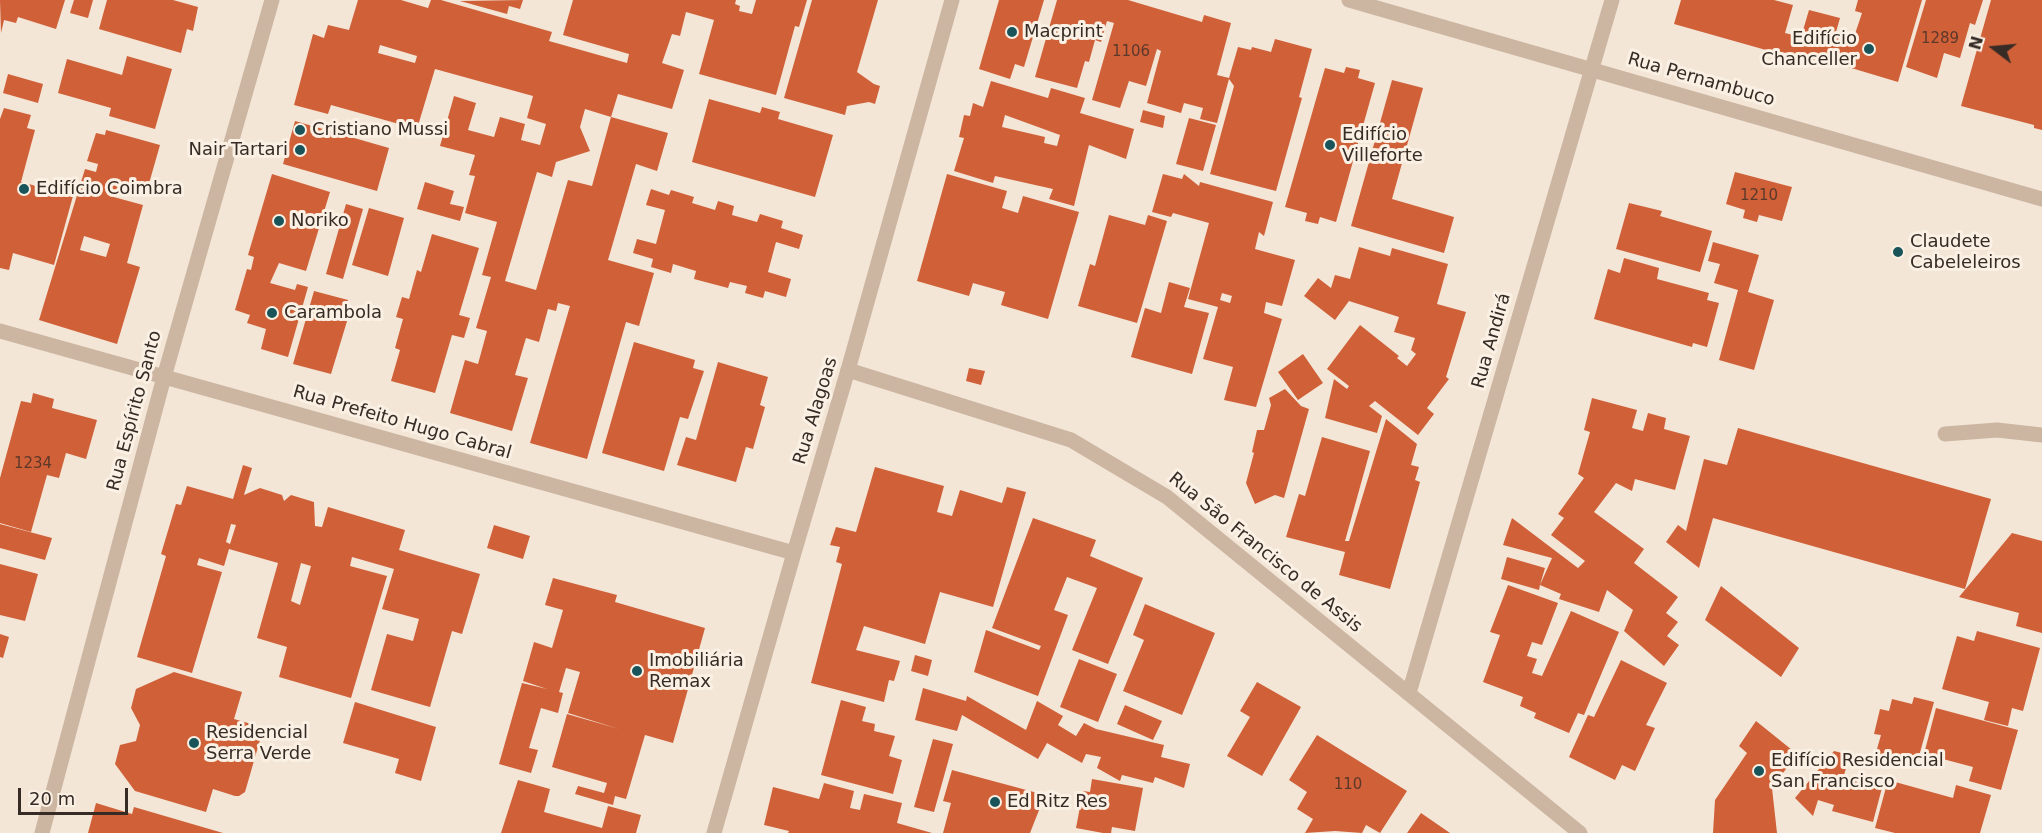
<!DOCTYPE html>
<html>
<head>
<meta charset="utf-8">
<style>
	body { margin:0 }
	#map { position:relative; width:2042px; height:833px; overflow:hidden; background:#f3e6d7; font-family:"DejaVu Sans",sans-serif }
	canvas { display:block }
	.north { position:absolute; left:1964px; top:18px; width:60px; height:60px; -webkit-text-stroke:4px #faf0e3; paint-order:stroke; rotate:286deg; font-size:16px; font-weight:700; line-height:24px; text-align:center; color:#362b25 }
	.north::after { content:''; display:block; margin:auto; width:21px; height:27px; background:#362b25; clip-path:polygon(50% 0,100% 100%,50% 72%,0 100%) }
	.scale { position:absolute; left:18px; top:788px; width:110px; height:27px; box-sizing:border-box; border:3px solid #362b25; border-top:0; padding-left:8px; font-size:18px; line-height:21px; white-space:nowrap; color:#362b25; -webkit-text-stroke:4px #faf0e3; paint-order:stroke }
</style>
</head>
<body>
<div id="map">
<canvas width="2042" height="833"></canvas>
<div class="north">N</div>
<div class="scale">20 m</div>
</div>
<script>
const ctx = document.querySelector('canvas').getContext('2d');
ctx.lineJoin = 'round';
function fill(path, color) { ctx.fillStyle = color; ctx.fill(path, 'evenodd'); }
const toPath = rows => new Path2D(rows.map(r => 'M' + r).join(''));
function trace(path, color, width, dash) { ctx.strokeStyle = color; ctx.lineWidth = width; ctx.lineCap = dash ? 'butt' : 'round'; ctx.setLineDash(dash || []); ctx.stroke(path); }
function write(font, color, halo, rows, align = 'center') {
  ctx.font = font + ' "DejaVu Sans",sans-serif'; ctx.lineWidth = 6; ctx.setLineDash([]); ctx.textBaseline = 'middle'; ctx.strokeStyle = halo; ctx.fillStyle = color; for (const [text, x, y, turn = 0] of rows) {
    ctx.save(); ctx.translate(x, y); ctx.rotate((+turn || 0) * Math.PI / 180); ctx.textAlign = isNaN(turn) ? turn : align; if (halo) ctx.strokeText(text, 0, 0); ctx.fillText(text, 0, 0); ctx.restore();
  }
}
fill(toPath([
	[0,0,65,0,56,29,18,17,16,23,4,20,1,33],
	[74,0,93,0,88,18,70,13],
	[107,0,173,0,198,7,193,31,187,29,181,53,99,29],
	[358,0,401,0,428,8,431,0,441,0,552,32,549,41,627,63,629,54,563,35,573,0,736,0,735,4,740,6,739,11,752,14,756,0,807,0,799,27,795,26,776,95,699,74,714,20,686,12,680,36,672,34,662,63,684,70,672,109,618,94,611,117,585,109,580,127,590,151,556,162,552,177,537,172,505,281,536,290,568,180,592,186,611,117,668,133,657,171,636,164,608,260,654,273,639,326,626,322,587,459,530,443,570,306,558,303,556,311,548,309,539,342,526,338,515,375,528,378,512,431,450,413,465,360,478,364,487,331,476,328,491,277,482,275,497,222,465,213,475,176,469,175,475,155,440,146,454,96,476,103,468,130,494,137,500,117,525,124,521,140,540,145,546,124,527,118,533,96,435,69,417,129,331,105,328,114,294,105,313,34,324,38,328,25,349,30],
	[380,45,417,56,415,63,378,53],
	[523,0,520,9,509,6,507,14,460,1],
	[812,0,878,0,857,72,874,84,880,86,875,104,869,102,847,106,845,115,784,98],
	[999,0,1044,0,1024,67,1015,64,1010,79,979,69],
	[1057,0,1128,0,1202,22,1204,15,1231,23,1217,75,1229,78,1238,47,1251,50,1252,47,1271,52,1275,39,1312,49,1299,97,1302,98,1276,191,1210,174,1234,86,1229,79,1217,123,1200,119,1203,108,1184,103,1181,113,1147,103,1161,51,1157,49,1146,86,1129,81,1120,108,1092,100,1114,23,1107,21,1101,42,1095,40,1089,62,1085,61,1077,88,1035,77],
	[1681,0,1774,0,1793,5,1785,33,1801,37,1809,10,1840,18,1836,32,1854,37,1862,13,1855,11,1858,0,1922,0,1898,82,1828,61,1827,63,1773,50,1773,52,1674,24],
	[1926,0,1983,0,1975,25,1970,23,1960,58,1944,53,1937,78,1906,67],
	[1991,0,2042,0,2042,130,2034,128,2034,125,1961,106],
	[127,56,172,69,155,129,109,116,111,108,58,93,67,59,122,75],
	[1346,67,1360,70,1358,78,1375,83,1336,222,1320,217,1318,224,1305,221,1307,213,1285,207,1325,68,1344,73],
	[8,74,43,84,38,103,3,93],
	[1392,80,1423,88,1392,199,1454,217,1444,253,1351,226],
	[991,81,1048,98,1051,88,1085,98,1080,113,1134,129,1126,159,1089,145,1074,206,1049,199,1053,189,995,176,993,183,954,171,964,138,959,137,964,115,970,116,973,103,983,107],
	[1005,115,1060,135,1057,146,1044,143,1045,137,1002,127],
	[709,99,760,113,762,107,780,112,778,119,833,135,815,197,692,162],
	[4,108,31,115,27,128,35,130,21,182,73,196,54,265,13,253,9,270,0,268,0,119],
	[1143,110,1165,116,1163,128,1140,122],
	[1189,118,1216,125,1203,171,1176,164],
	[295,121,389,148,377,191,283,164],
	[106,130,160,145,148,187,135,184,132,194,112,189,110,196,143,205,127,263,140,267,117,344,39,320,85,169,96,172,98,164,87,161,96,133,105,135],
	[84,236,110,244,106,257,80,250],
	[1735,172,1792,187,1782,221,1759,215,1757,222,1743,218,1745,210,1726,204],
	[272,174,330,192,306,271,279,263,270,283,295,290,297,284,308,287,288,357,261,349,266,329,247,323,250,315,235,310,247,269,251,270,254,257,248,255],
	[947,174,1007,191,1002,208,1018,213,1023,196,1079,212,1048,319,1001,305,1005,292,973,283,969,296,917,281],
	[1163,174,1182,179,1184,174,1199,186,1200,182,1273,202,1264,236,1259,232,1255,249,1295,260,1282,306,1266,302,1264,313,1282,319,1256,407,1224,400,1233,367,1203,359,1218,307,1188,299,1209,223,1173,213,1171,217,1152,212],
	[1222,293,1232,296,1230,303,1220,300],
	[425,182,454,191,450,204,464,207,460,221,417,209],
	[651,189,669,195,671,190,694,197,692,203,715,210,718,201,734,206,732,215,757,222,760,214,783,221,781,228,803,235,799,249,776,242,768,272,791,279,786,297,765,291,763,298,745,293,747,286,730,282,728,288,694,279,696,271,673,264,671,273,651,267,653,259,633,253,637,239,656,244,665,210,646,205],
	[1629,203,1662,211,1660,216,1712,231,1700,272,1616,249],
	[346,204,363,209,343,279,326,274],
	[369,208,404,218,388,276,352,265],
	[1109,215,1145,225,1148,215,1167,221,1137,323,1078,306,1090,264,1095,266],
	[432,234,479,248,459,315,470,318,464,338,452,335,435,393,391,381,400,350,395,348,403,319,396,317,402,297,409,299,417,270,421,272],
	[1713,242,1759,255,1748,292,1774,300,1754,370,1719,360,1738,290,1714,283,1720,264,1708,261],
	[1359,247,1390,256,1392,248,1448,264,1437,304,1466,312,1446,377,1449,379,1427,408,1434,414,1418,435,1375,401,1369,406,1382,416,1377,433,1325,418,1334,379,1347,389,1349,386,1327,369,1360,325,1399,356,1397,358,1407,366,1416,354,1411,350,1415,338,1394,332,1399,317,1349,301,1335,320,1304,296,1318,278,1331,288,1335,275,1350,279],
	[1624,258,1659,268,1657,279,1709,293,1707,300,1719,303,1707,347,1693,343,1692,347,1594,319,1608,269,1620,273],
	[1169,282,1190,288,1184,307,1209,313,1192,374,1131,357,1145,308,1161,313],
	[314,291,348,300,346,307,351,308,331,374,293,364],
	[634,342,695,360,693,368,704,371,688,419,680,417,664,471,602,453],
	[1303,354,1323,383,1298,400,1278,372],
	[718,362,768,377,760,405,765,407,753,449,746,447,736,482,677,465,686,437,696,440],
	[969,368,985,371,981,385,966,381],
	[1285,389,1301,406,1309,409,1284,498,1275,495,1255,504,1246,483,1254,453,1252,452,1257,430,1264,430,1271,405,1269,398],
	[33,393,54,399,52,408,97,420,86,459,66,453,59,478,47,475,31,532,0,523,0,478,21,401,31,403],
	[1592,398,1637,410,1632,428,1643,431,1648,413,1666,418,1664,429,1690,436,1675,490,1635,479,1632,491,1616,483,1594,512,1644,549,1634,563,1678,597,1666,613,1678,622,1667,636,1679,645,1664,666,1624,631,1633,610,1607,590,1599,612,1559,599,1561,594,1540,585,1539,590,1501,579,1507,557,1545,568,1540,585,1552,558,1503,545,1512,518,1578,568,1585,561,1551,535,1564,518,1558,514,1584,478,1578,474,1590,432,1584,430],
	[1386,419,1417,444,1411,465,1419,467,1415,480,1420,482,1390,589,1339,575,1345,552,1286,537,1299,494,1305,496,1322,437,1370,451,1345,541,1349,541],
	[1738,428,1991,499,1965,589,1713,518,1699,568,1666,542,1678,525,1686,531,1704,459,1727,465],
	[243,465,252,468,244,495,260,488,282,495,284,501,291,495,314,502,315,526,322,527,328,507,405,530,399,550,480,574,462,634,452,631,430,707,371,690,387,634,413,641,419,619,382,609,394,569,352,557,350,566,387,576,351,698,279,677,287,647,257,638,278,563,229,549,224,566,199,558,197,565,222,572,192,673,137,657,166,556,161,554,176,504,181,505,187,486,233,499],
	[231,524,236,525,230,544,226,542],
	[301,563,311,566,300,605,291,601],
	[875,467,944,486,937,512,952,516,960,490,1002,503,1007,487,1026,492,993,607,940,592,925,644,864,626,856,650,900,661,894,681,889,680,884,702,811,683,842,564,836,562,840,547,830,545,836,527,856,532],
	[1033,518,1096,540,1090,556,1143,578,1108,664,1072,650,1097,588,1067,577,1054,610,1068,615,1038,696,974,672,986,630,1039,650,1041,646,992,628],
	[0,524,52,538,45,560,0,548],
	[494,525,530,536,523,559,487,548],
	[2012,533,2042,541,2042,633,2016,626,2019,613,1959,597],
	[0,564,38,574,25,621,0,615],
	[553,578,617,595,615,602,705,628,673,743,645,735,626,799,615,796,613,805,575,794,578,786,604,793,607,783,552,767,567,714,619,729,568,713,580,672,566,668,559,692,563,693,558,713,541,708,529,748,538,750,531,773,499,764,522,683,547,689,523,681,534,642,552,648,563,610,545,605],
	[1508,585,1558,603,1542,645,1532,642,1527,656,1537,659,1532,673,1542,676,1571,611,1619,632,1584,715,1578,713,1569,733,1534,718,1536,713,1520,706,1523,697,1483,682,1500,635,1490,632],
	[1721,586,1799,648,1781,677,1705,620],
	[1145,604,1215,633,1182,715,1123,691,1144,640,1133,635],
	[1977,631,2040,648,2023,711,2012,708,2008,726,1984,720,1989,702,1942,689,1957,636,1974,641],
	[0,634,9,637,3,658,0,657],
	[915,655,932,660,928,676,911,671],
	[1079,659,1117,674,1098,722,1060,707],
	[1621,660,1667,683,1646,725,1655,728,1635,771,1622,765,1615,780,1569,757,1588,715,1594,717],
	[174,672,242,692,234,719,255,725,262,733,245,792,239,796,235,796,213,789,206,812,135,791,115,764,120,745,136,741,140,725,131,708,136,689],
	[1257,682,1301,707,1262,776,1227,756,1250,717,1240,711],
	[923,688,966,701,967,696,1026,730,1037,701,1063,716,1058,725,1076,736,1084,723,1096,729,1164,745,1161,757,1190,764,1184,788,1155,777,1153,783,1122,775,1120,781,1097,768,1101,757,1086,754,1082,763,1047,743,1038,759,962,715,957,731,915,720],
	[1914,697,1934,702,1916,767,1875,756,1881,735,1874,734,1880,709,1889,711,1892,699,1912,704],
	[841,700,866,707,862,721,875,724,874,731,895,736,889,756,902,760,893,794,821,775],
	[355,702,436,727,421,781,395,773,399,759,343,743],
	[1125,705,1162,721,1153,740,1117,724],
	[1936,708,2018,730,2001,790,1969,781,1973,767,1924,754],
	[1756,721,1797,754,1772,788,1777,833,1713,833,1715,800,1747,753,1739,746],
	[1317,735,1407,791,1380,833,1366,825,1362,833,1335,831,1305,833,1313,819,1297,809,1307,792,1289,780],
	[933,739,953,744,934,812,914,807],
	[1834,751,1850,755,1844,775,1883,784,1873,822,1832,811,1834,805,1818,800,1813,816,1795,798],
	[952,770,1045,795,1030,833,943,833,951,803,943,801],
	[1092,779,1143,788,1135,831,1112,827,1111,833,1103,833,1076,828,1083,791,1090,792],
	[518,780,550,789,544,812,602,828,608,806,641,815,636,833,501,833],
	[1888,780,1953,798,1956,785,1991,795,1980,833,1895,833,1875,828],
	[824,783,854,791,850,808,860,810,864,794,902,803,897,823,932,833,788,833,789,831,764,825,773,787,819,799],
	[96,803,132,814,134,807,223,833,88,833],
	[1421,813,1450,833,1407,833]
]), '#d06038');
trace(toPath([
	[1945,434,1997,430,2042,435]
]), '#ccb6a2', 15);
trace(toPath([
	[848,370,1071,440,1167,497,1580,833],
	[1409,693,1612,0]
]), '#ccb6a2', 15);
trace(toPath([
	[1349,0,2042,199],
	[0,331,794,553],
	[42,833,164,377,272,0],
	[714,833,794,553,848,370,952,0]
]), '#ccb6a2', 15);
for (const [x, y, r, color] of [
	[1012,32,6,"#18545a"],
	[1869,49,6,"#18545a"],
	[300,130,6,"#18545a"],
	[1330,145,6,"#18545a"],
	[300,150,6,"#18545a"],
	[24,189,6,"#18545a"],
	[279,221,6,"#18545a"],
	[1898,252,6,"#18545a"],
	[272,313,6,"#18545a"],
	[637,671,6,"#18545a"],
	[194,743,6,"#18545a"],
	[1759,771,6,"#18545a"],
	[995,802,6,"#18545a"]
]) { const dot = new Path2D(); dot.arc(x, y, r, 0, 2 * Math.PI); ctx.fillStyle = color; ctx.fill(dot); trace(dot, '#faf0e3', 2); }
write('15px', '#5c382a', null, [
	["1289",1940,39],
	["1106",1131,52],
	["1210",1759,196],
	["1234",33,464],
	["110",1348,785]
]);
write('18px', '#362b25', '#faf0e3', [
	["Macprint",1024,32],
	["Edifício",1857,39,"right"],
	["Chanceller",1857,60,"right"],
	["Cristiano Mussi",312,130],
	["Edifício",1342,135],
	["Villeforte",1342,156],
	["Nair Tartari",288,150,"right"],
	["Edifício Coimbra",36,189],
	["Noriko",291,221],
	["Claudete",1910,242],
	["Cabeleleiros",1910,263],
	["Carambola",284,313],
	["Imobiliária",649,661],
	["Remax",649,682],
	["Residencial",206,733],
	["Serra Verde",206,754],
	["Edifício Residencial",1771,761],
	["San Francisco",1771,782],
	["Ed Ritz Res",1007,802]
], 'left');
write('18px', '#362b25', '#faf0e3', [
	["Rua Pernambuco",1701,80,16],
	["Rua Andirá",1492,341,-74],
	["Rua Espírito Santo",135,411,-75],
	["Rua Alagoas",816,411,-73],
	["Rua Prefeito Hugo Cabral",402,423,16],
	["Rua São Francisco de Assis",1265,553,39]
]);
</script>
</body>
</html>
